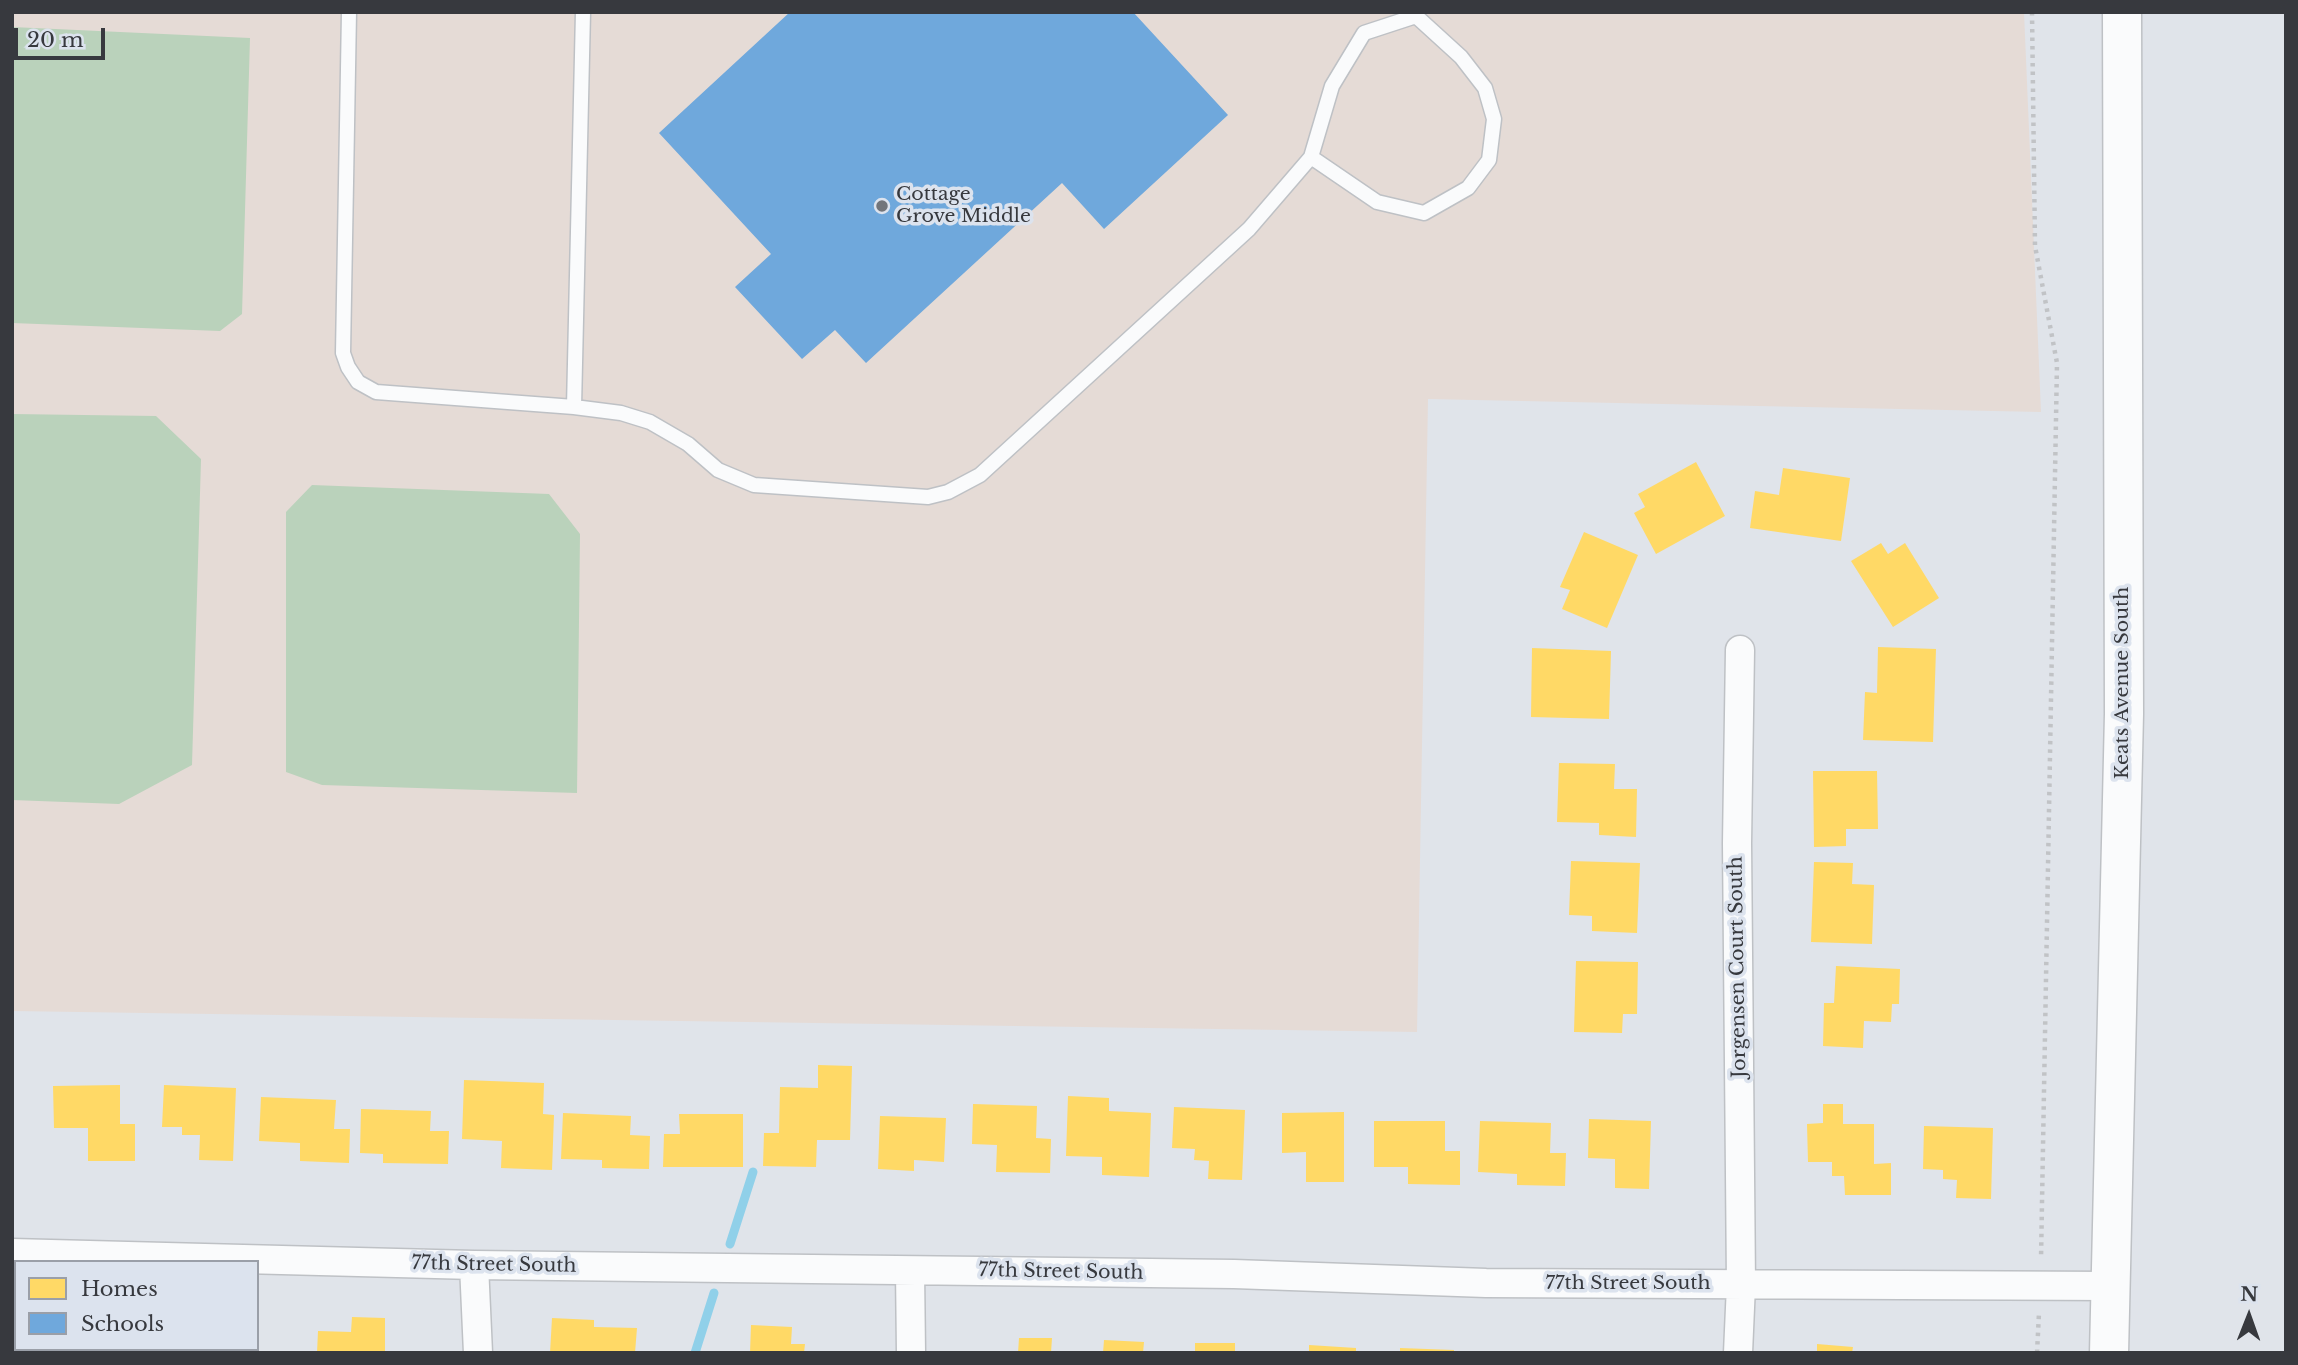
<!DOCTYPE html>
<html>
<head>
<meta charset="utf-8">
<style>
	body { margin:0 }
	#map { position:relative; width:2298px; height:1365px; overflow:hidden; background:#e0e4ea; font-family:"Libre Baskerville",serif }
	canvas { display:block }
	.frame { position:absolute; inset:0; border:14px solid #37393e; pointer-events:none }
	.legend { position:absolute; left:14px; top:1260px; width:245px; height:91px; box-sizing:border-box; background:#dce3ee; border:2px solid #9a9fa8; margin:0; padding:9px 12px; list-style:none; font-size:21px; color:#37393e }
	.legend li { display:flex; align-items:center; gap:14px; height:35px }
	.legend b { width:35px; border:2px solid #9a9fa8 }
	.north { position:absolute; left:2214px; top:1281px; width:70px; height:70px; -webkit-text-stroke:5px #dce3ee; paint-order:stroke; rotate:1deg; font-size:19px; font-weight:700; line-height:28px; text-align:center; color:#37393e }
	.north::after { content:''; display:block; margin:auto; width:24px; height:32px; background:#37393e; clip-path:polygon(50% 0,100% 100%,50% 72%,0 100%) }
	.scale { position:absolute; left:14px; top:28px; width:91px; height:32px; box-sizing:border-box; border:4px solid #37393e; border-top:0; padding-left:9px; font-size:21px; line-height:24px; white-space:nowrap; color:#37393e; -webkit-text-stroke:5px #dce3ee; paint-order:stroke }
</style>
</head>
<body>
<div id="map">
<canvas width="2298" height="1365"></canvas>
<div class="frame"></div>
<ul class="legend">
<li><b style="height:19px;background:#ffd966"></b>Homes</li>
<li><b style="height:19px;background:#6fa8dc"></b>Schools</li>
</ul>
<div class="north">N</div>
<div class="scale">20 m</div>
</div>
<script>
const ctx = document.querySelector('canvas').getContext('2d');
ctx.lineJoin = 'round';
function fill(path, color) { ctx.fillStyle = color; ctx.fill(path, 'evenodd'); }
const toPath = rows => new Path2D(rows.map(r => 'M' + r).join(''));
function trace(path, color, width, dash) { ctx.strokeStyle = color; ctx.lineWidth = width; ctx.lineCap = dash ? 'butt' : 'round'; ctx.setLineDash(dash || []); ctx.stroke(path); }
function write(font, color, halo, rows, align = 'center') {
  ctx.font = font + ' "Libre Baskerville",serif'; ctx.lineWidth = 7; ctx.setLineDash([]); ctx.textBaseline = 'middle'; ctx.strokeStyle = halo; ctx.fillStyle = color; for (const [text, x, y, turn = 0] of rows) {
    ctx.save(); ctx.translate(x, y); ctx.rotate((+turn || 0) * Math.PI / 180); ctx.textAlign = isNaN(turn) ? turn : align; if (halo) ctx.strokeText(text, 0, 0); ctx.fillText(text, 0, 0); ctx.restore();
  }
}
fill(toPath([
	[12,12,2024,12,2041,412,1428,399,1417,1032,12,1011]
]), '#e5dbd6');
fill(toPath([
	[12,27,250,38,242,314,220,331,12,323],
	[12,414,156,416,201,459,192,765,119,804,12,800],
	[312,485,549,494,580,534,577,793,322,785,286,772,286,512]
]), '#bad2bb');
fill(toPath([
	[1696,462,1725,516,1656,554,1634,513,1645,507,1638,494],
	[1783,468,1850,478,1841,541,1750,528,1755,491,1779,495],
	[1584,532,1638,555,1607,628,1562,609,1570,590,1560,587],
	[1881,543,1888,554,1905,543,1939,598,1893,627,1851,561],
	[1878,647,1936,649,1933,742,1863,740,1865,692,1877,693],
	[1532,648,1611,651,1609,719,1531,717],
	[1559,763,1615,764,1614,789,1637,789,1636,837,1599,835,1599,823,1557,822],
	[1813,771,1877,771,1878,829,1846,829,1846,846,1814,847],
	[1571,861,1640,863,1637,933,1592,931,1592,916,1569,915],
	[1814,862,1853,863,1852,884,1874,885,1872,944,1811,942],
	[1576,961,1638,962,1637,1014,1623,1014,1622,1033,1574,1032],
	[1836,966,1900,969,1899,1004,1892,1004,1891,1022,1864,1021,1863,1048,1823,1046,1824,1003,1834,1003],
	[818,1065,852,1066,850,1140,817,1140,816,1167,763,1166,764,1133,779,1133,780,1087,818,1088],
	[464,1080,544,1083,543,1114,554,1115,552,1170,501,1168,502,1141,462,1139],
	[120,1085,120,1124,135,1124,135,1161,88,1161,88,1128,54,1128,53,1086],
	[164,1085,236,1088,233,1161,199,1160,200,1135,182,1135,182,1127,162,1127],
	[1068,1096,1109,1098,1109,1111,1151,1113,1149,1177,1102,1175,1102,1157,1066,1156],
	[261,1097,336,1100,334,1129,350,1129,349,1163,300,1161,300,1143,259,1141],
	[973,1104,1037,1106,1036,1138,1051,1139,1050,1173,996,1172,997,1145,972,1144],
	[1823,1104,1843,1104,1843,1124,1874,1124,1874,1164,1891,1163,1891,1195,1845,1195,1844,1176,1832,1176,1832,1162,1808,1162,1807,1124,1823,1123],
	[1174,1107,1245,1110,1242,1180,1208,1179,1209,1161,1194,1160,1195,1149,1172,1148],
	[361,1109,431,1111,430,1131,449,1131,448,1164,383,1163,383,1154,360,1153],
	[1344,1112,1344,1182,1306,1182,1306,1152,1282,1153,1282,1113],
	[563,1113,631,1116,630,1135,650,1136,649,1169,602,1168,602,1160,561,1159],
	[679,1114,743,1114,743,1167,663,1167,664,1134,680,1134],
	[880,1116,946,1118,944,1162,914,1160,914,1171,878,1169],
	[1589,1119,1651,1121,1649,1189,1615,1188,1615,1159,1588,1158],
	[1374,1121,1445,1121,1445,1151,1460,1151,1460,1185,1408,1184,1408,1167,1374,1167],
	[1480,1121,1551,1123,1550,1153,1566,1153,1565,1186,1517,1185,1517,1174,1478,1172],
	[1924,1126,1993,1128,1991,1199,1956,1198,1957,1180,1943,1179,1943,1170,1923,1169],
	[352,1317,385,1318,385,1353,317,1353,318,1331,351,1332],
	[552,1318,594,1320,594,1327,637,1328,635,1353,550,1353],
	[751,1325,792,1327,791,1344,805,1344,804,1353,750,1353],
	[1019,1338,1052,1338,1051,1353,1018,1353],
	[1104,1340,1144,1342,1143,1353,1103,1353],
	[1195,1343,1235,1343,1235,1353,1195,1353],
	[1817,1344,1853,1347,1852,1353,1817,1353],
	[1309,1345,1356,1348,1356,1353,1309,1353],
	[1400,1348,1454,1350,1454,1353,1400,1353],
	[113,1349,182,1349,181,1353,113,1353]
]), '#ffd966');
fill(toPath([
	[790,12,1133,12,1228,115,1104,229,1062,183,866,363,835,330,802,359,735,287,771,254,659,133]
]), '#6fa8dc');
trace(toPath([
	[730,1244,753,1172],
	[695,1353,714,1293]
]), '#90d0e9', 9);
const lane = toPath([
	[349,12,343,353,348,367,358,382,376,392,574,407,621,413,650,422,688,444,718,470,754,485,928,497,948,492,980,475,1249,229,1311,157,1332,86,1364,33,1416,16,1461,57,1485,88,1494,119,1489,160,1468,188,1424,213,1377,202,1311,157],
	[574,407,583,12]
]);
const street = toPath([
	[12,1253,474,1265,1234,1274,1486,1283,2110,1286],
	[474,1265,478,1353],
	[910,1271,911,1353],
	[42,1353,42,1349],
	[1738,1353,1741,1285,1737,843,1740,650]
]);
const secondary = toPath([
	[2109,1353,2124,714,2122,12]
]);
trace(lane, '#bec1c5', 17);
trace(street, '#bec1c5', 31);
trace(secondary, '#bec1c5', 41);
trace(toPath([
	[2032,12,2035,246,2057,363,2041,1259],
	[2037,1353,2039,1313]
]), '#c1c3c6', 4.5, [3.5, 5]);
trace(lane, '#fafbfc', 14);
trace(street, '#fafbfc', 28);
trace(secondary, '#fafbfc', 38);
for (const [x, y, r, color] of [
	[882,206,7,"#72757a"]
]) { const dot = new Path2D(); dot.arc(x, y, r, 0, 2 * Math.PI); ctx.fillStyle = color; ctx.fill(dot); trace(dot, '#dce3ee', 2.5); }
write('19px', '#37393e', '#dce3ee', [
	["Cottage",896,195],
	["Grove Middle",896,217]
], 'left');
write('19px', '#37393e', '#dce3ee', [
	["Keats Avenue South",2123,683,-90],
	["Jorgensen Court South",1738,967,-91],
	["77th Street South",494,1265,1],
	["77th Street South",1061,1272,1],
	["77th Street South",1628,1284]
]);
</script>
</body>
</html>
